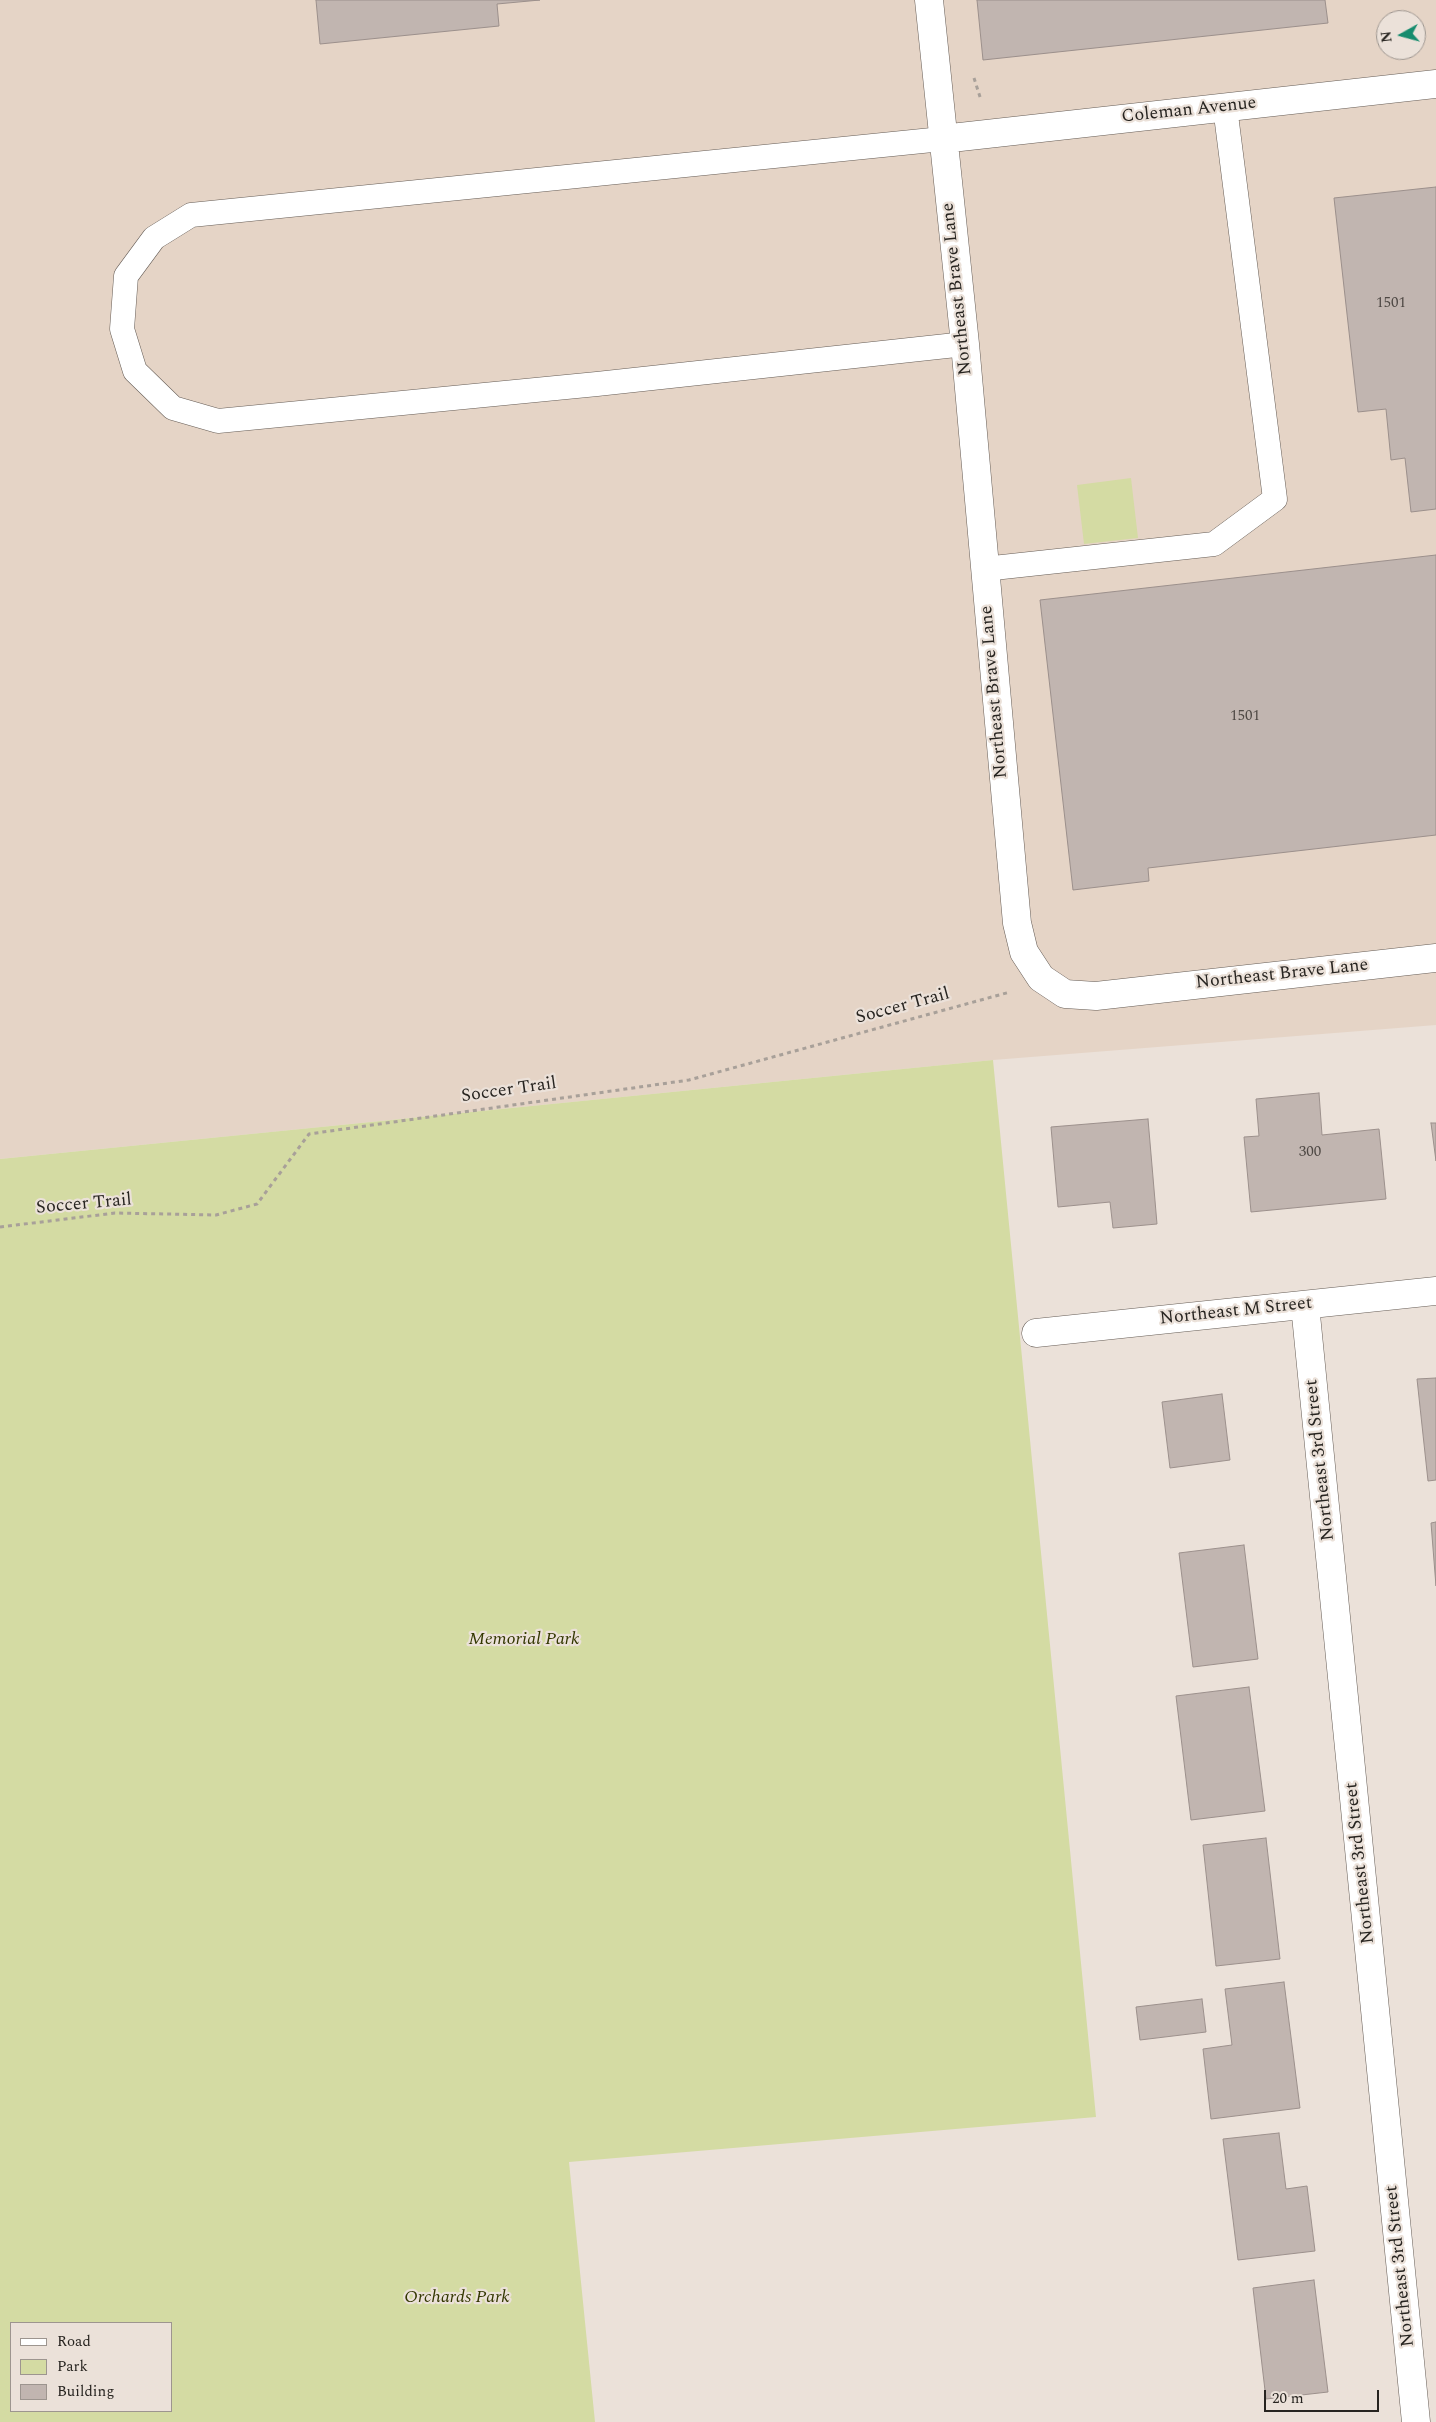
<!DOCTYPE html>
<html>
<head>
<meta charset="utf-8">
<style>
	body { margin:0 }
	#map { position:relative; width:1436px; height:2422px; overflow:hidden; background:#ebe1d9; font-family:Spectral,serif }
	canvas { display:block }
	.legend { position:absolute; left:10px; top:2322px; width:162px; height:90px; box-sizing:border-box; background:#ebe1d9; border:1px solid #9d958f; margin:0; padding:6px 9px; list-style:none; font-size:15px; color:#272420 }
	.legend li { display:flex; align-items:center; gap:10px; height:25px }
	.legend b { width:25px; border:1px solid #9d958f }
	.north { position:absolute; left:1376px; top:10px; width:50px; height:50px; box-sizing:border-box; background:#ebe1d9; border:1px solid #9d958f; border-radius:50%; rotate:263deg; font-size:14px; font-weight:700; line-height:20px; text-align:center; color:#272420 }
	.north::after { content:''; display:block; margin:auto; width:18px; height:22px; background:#168c6e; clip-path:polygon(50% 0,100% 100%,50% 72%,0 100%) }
	.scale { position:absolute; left:1264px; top:2390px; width:115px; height:22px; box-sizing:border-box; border:2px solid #272420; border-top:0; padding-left:6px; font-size:15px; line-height:18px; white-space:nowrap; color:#272420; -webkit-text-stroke:4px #ebe1d9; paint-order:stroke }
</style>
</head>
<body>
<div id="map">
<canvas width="1436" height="2422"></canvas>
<ul class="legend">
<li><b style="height:6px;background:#fff"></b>Road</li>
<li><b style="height:14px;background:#d4dba3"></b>Park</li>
<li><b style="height:14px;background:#c1b5b0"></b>Building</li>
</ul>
<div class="north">N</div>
<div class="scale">20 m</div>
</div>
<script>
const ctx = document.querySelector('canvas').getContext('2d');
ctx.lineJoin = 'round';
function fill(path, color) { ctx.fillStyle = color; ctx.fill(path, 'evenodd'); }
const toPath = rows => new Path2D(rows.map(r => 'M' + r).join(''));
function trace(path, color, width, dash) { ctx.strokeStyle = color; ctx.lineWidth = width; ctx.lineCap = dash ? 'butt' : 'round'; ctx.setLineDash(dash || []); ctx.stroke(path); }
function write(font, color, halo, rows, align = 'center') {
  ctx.font = font + ' Spectral,serif'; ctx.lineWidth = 4.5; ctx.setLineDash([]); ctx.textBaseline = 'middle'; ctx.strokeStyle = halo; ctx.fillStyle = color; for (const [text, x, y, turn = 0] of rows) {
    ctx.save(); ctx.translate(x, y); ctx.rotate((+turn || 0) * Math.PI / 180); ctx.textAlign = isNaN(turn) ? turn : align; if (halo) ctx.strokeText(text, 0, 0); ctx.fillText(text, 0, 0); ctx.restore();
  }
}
fill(toPath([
	[0,0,1436,0,1436,1025,993,1060,0,1159],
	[1386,20,1416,20,1416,50,1386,50]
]), '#e5d4c6');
fill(toPath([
	[1131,478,1138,538,1084,544,1077,485],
	[993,1060,1096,2117,569,2162,595,2422,0,2422,0,1159],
	[11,2323,171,2323,171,2411,11,2411]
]), '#d4dba3');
const building = toPath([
	[316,0,540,0,497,4,499,26,320,44,316,0],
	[977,0,1325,0,1328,23,983,60,977,0],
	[1436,187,1436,509,1411,512,1405,458,1391,460,1386,409,1358,412,1334,198,1436,187],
	[1436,555,1436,835,1148,868,1149,881,1073,890,1040,600,1436,555],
	[1319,1093,1322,1135,1379,1129,1386,1199,1251,1212,1244,1137,1259,1136,1256,1099,1319,1093],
	[1148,1119,1157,1224,1113,1228,1110,1202,1058,1207,1051,1127,1148,1119],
	[1431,1123,1436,1123,1436,1161,1431,1123],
	[1436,1378,1436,1480,1428,1481,1417,1379,1436,1378],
	[1222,1394,1230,1460,1170,1468,1162,1402,1222,1394],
	[1436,1522,1436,1586,1431,1523,1436,1522],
	[1244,1545,1258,1659,1193,1667,1179,1553,1244,1545],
	[1249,1687,1265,1811,1191,1820,1176,1696,1249,1687],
	[1266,1838,1280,1959,1216,1966,1203,1845,1266,1838],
	[1284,1982,1300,2108,1211,2119,1203,2049,1232,2045,1225,1989,1284,1982],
	[1202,1999,1206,2032,1140,2040,1136,2007,1202,1999],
	[1279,2133,1286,2189,1307,2186,1315,2251,1238,2260,1223,2139,1279,2133],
	[1314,2280,1328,2392,1266,2399,1253,2288,1314,2280]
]);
fill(building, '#c1b5b0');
trace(building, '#9c908c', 1);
const service = toPath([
	[942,139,191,215,154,238,126,276,122,329,135,371,173,408,218,421,597,384,965,344],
	[984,569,1214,544,1275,499,1225,107]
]);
const minor = toPath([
	[929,0,965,344,1017,923,1024,952,1041,978,1065,994,1096,996,1436,958],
	[942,139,1436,84],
	[1305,1305,1416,2422],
	[1036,1333,1436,1291]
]);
trace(service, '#665d56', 25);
trace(minor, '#665d56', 29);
trace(toPath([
	[974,78,981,100],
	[0,1227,115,1213,216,1215,257,1204,309,1134,689,1080,1010,992]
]), '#a8a099', 3, [4, 4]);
trace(service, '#fff', 24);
trace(minor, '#fff', 28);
write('15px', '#4e4844', null, [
	["1501",1391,304],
	["1501",1245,717],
	["300",1310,1153]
]);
write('18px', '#272420', '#ebe1d9', [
	["Coleman Avenue",1189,111,-6],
	["Northeast Brave Lane",958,289,-96],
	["Northeast Brave Lane",995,692,-95],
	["Northeast Brave Lane",1282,975,-6],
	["Soccer Trail",903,1007,-15],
	["Soccer Trail",509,1091,-8],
	["Soccer Trail",84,1205,-5],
	["Northeast M Street",1236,1312,-6],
	["Northeast 3rd Street",1321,1460,-96],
	["Northeast 3rd Street",1361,1863,-96],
	["Northeast 3rd Street",1401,2266,-96]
]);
write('italic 18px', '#333700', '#ebe1d9', [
	["Memorial Park",524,1640],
	["Orchards Park",457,2298]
]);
</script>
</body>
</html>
